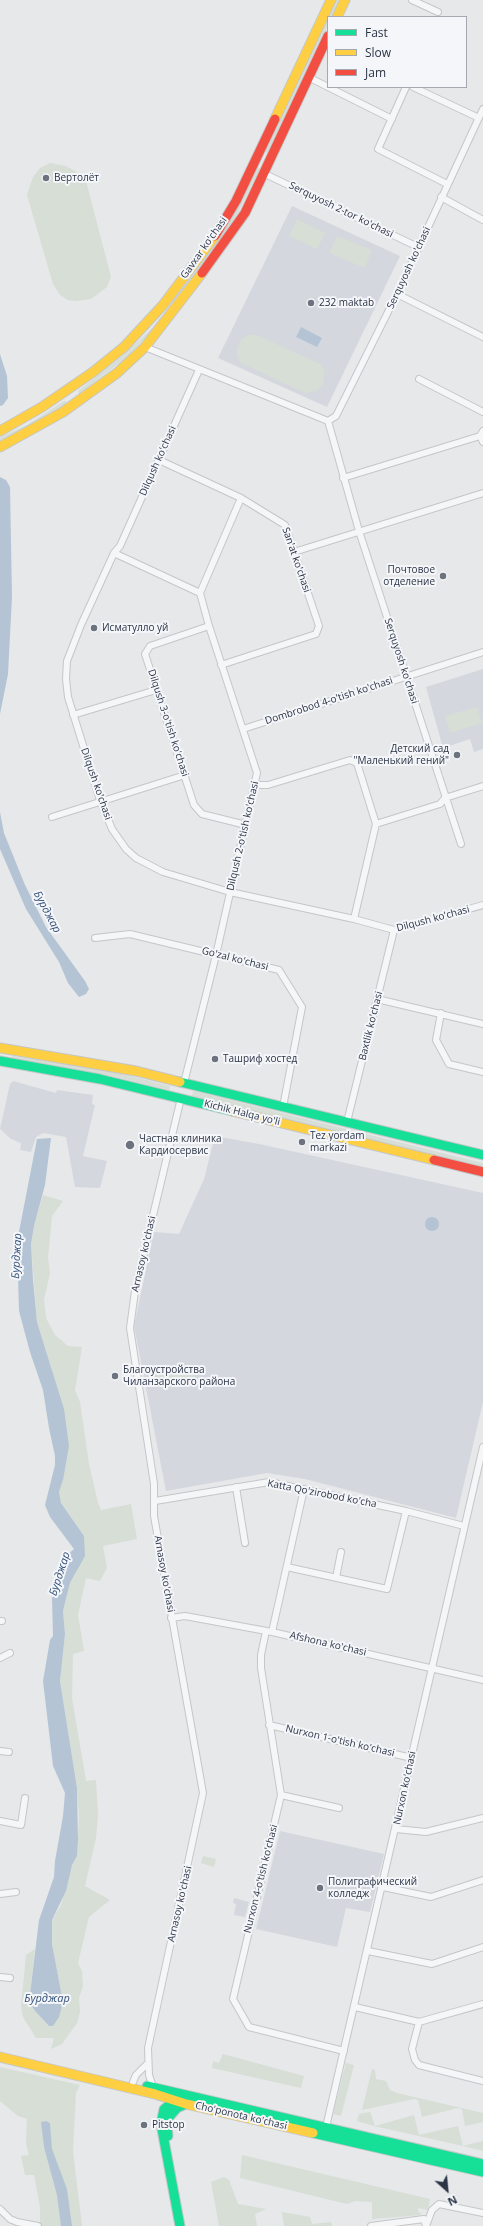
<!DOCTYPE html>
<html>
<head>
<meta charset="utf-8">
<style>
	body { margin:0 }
	#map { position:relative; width:483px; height:2226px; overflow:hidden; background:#e6e8ea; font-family:"Open Sans",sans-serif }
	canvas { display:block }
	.legend { position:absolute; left:327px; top:16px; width:140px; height:72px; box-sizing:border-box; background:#f4f6f9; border:1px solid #a4a8b1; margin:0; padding:5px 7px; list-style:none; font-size:12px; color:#2b3445 }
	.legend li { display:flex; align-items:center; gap:8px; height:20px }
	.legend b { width:20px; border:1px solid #a4a8b1 }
	.north { position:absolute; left:427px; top:2170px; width:40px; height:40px; -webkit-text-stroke:3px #f4f6f9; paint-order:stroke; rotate:153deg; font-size:11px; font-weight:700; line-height:16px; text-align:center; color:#2b3445 }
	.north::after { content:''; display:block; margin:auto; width:14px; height:18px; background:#2b3445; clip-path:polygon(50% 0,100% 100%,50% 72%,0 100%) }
</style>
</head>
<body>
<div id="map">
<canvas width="483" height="2226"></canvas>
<ul class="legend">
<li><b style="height:5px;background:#16e098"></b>Fast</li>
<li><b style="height:5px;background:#ffcf43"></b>Slow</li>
<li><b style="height:5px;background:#f24e42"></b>Jam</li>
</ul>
<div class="north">N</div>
</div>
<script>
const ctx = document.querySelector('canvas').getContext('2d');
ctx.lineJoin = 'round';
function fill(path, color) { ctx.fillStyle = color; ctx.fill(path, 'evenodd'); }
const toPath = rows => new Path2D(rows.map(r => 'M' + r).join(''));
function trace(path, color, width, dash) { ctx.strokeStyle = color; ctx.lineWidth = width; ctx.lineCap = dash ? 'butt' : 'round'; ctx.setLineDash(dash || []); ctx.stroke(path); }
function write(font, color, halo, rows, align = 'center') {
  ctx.font = font + ' "Open Sans",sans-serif'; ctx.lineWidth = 4; ctx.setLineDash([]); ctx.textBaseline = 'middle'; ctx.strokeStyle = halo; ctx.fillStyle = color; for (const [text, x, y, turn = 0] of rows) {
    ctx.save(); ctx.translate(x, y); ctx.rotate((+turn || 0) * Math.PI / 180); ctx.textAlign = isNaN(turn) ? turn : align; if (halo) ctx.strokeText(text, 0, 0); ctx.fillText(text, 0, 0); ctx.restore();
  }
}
fill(toPath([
	[292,206,400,256,327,407,218,358],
	[483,669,483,749,474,752,470,739,443,748,426,687],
	[13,1081,56,1093,57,1090,93,1095,92,1104,95,1105,83,1156,107,1161,100,1188,75,1187,66,1137,43,1133,36,1137,31,1152,20,1150,21,1143,11,1139,0,1129,10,1084],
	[215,1136,259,1144,483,1193,483,1402,456,1518,305,1479,267,1473,166,1491,134,1326,154,1232,179,1234,204,1179],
	[280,1831,384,1854,370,1912,346,1908,337,1947,256,1929],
	[234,1898,249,1902,245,1917,234,1915,236,1904,233,1903]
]), '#d4d7dd');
fill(toPath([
	[336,0,340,0,332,17,328,17,328,25,267,153,264,151],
	[50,163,66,166,85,177,111,277,107,287,91,299,77,301,68,300,60,295,53,284,27,195,33,177,40,168],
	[257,166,260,169,236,216,223,238,174,304,171,302],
	[297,219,325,233,317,249,289,236],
	[337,236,372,250,365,268,329,253],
	[165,312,167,314,153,331,123,360,79,394,78,391,121,357,150,330],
	[249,335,257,335,320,364,325,371,323,384,317,391,305,393,241,363,237,355,237,347,242,339],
	[64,401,66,401,66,404,47,416,0,442,0,437,27,425],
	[477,707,482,723,450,733,445,716],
	[12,1056,94,1068,135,1077,170,1086,169,1090,112,1076,12,1058],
	[193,1091,483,1163,483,1167,192,1096],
	[43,1195,63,1201,52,1216,48,1258,50,1273,44,1300,46,1318,55,1335,68,1346,82,1347,75,1390,80,1402,89,1464,98,1503,101,1510,131,1504,137,1539,103,1546,107,1568,100,1581,86,1578,78,1615,84,1651,73,1654,72,1698,86,1781,96,1780,98,1814,96,1838,85,1886,110,1900,89,1917,78,1963,82,1971,83,1986,79,1998,80,2012,77,2023,62,2044,51,2049,54,2038,36,2038,23,2017,21,2007,26,1955,35,1949,30,1994,31,2005,35,2011,49,2026,54,2021,63,2002,52,1944,52,1920,61,1905,72,1865,77,1856,79,1817,77,1788,60,1681,65,1634,63,1611,70,1583,75,1575,84,1536,61,1503,59,1492,63,1480,52,1370,37,1322,31,1244,34,1226],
	[192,1364,195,1382,159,1388,156,1371],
	[203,1856,216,1859,214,1867,201,1863],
	[223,2054,304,2076,301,2088,212,2068,213,2061,219,2063],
	[346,2063,354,2065,341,2116,333,2114],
	[0,2067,80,2085,76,2093,73,2151,82,2226,40,2226,40,2207,34,2175,25,2175,21,2156,29,2155,26,2144,27,2119,18,2116,0,2101],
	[372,2069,375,2070,376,2079,386,2081,390,2090,397,2093,483,2113,483,2122,465,2126,462,2109,458,2108,422,2117,418,2100,414,2099,362,2110],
	[370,2112,375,2126,414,2115,419,2135,458,2126,463,2146,483,2141,483,2151,463,2146,374,2126,357,2121,359,2114],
	[242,2155,430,2199,428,2210,418,2208,418,2212,421,2213,421,2215,372,2219,372,2202,355,2201,347,2204,240,2178],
	[224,2177,229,2180,238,2204,266,2209,255,2214,257,2226,219,2226,211,2182],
	[282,2212,310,2217,312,2224,331,2222,332,2226,284,2226]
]), '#d6ded6');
fill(toPath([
	[301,327,322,338,317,347,296,337],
	[0,354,7,376,8,398,3,405,0,406],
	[0,477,6,480,10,487,12,597,8,674,0,714],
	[0,812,4,833,25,885,46,927,85,981,89,989,86,994,79,997,68,983,59,962,26,909,0,849],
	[51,1138,45,1185,34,1226,31,1244,33,1280,37,1322,64,1409,69,1446,63,1480,59,1492,61,1503,84,1536,85,1556,70,1583,63,1611,65,1634,60,1681,77,1788,78,1840,77,1856,72,1865,66,1891,52,1920,52,1944,63,2002,59,2017,53,2026,49,2026,35,2011,31,2005,30,1994,39,1920,54,1877,55,1861,63,1816,65,1793,53,1766,43,1681,50,1640,53,1636,52,1598,59,1588,65,1557,74,1549,50,1517,45,1505,55,1465,55,1456,49,1428,43,1390,30,1352,19,1311,17,1242,37,1139],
	'425 1224a7 7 0 1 1 14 0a7 7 0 1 1-14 0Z',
	[46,2121,50,2123,52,2149,67,2189,72,2226,61,2226,57,2195,44,2147,41,2122]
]), '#b4c4d5');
const street = toPath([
	[412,0,438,12],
	[308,77,392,119],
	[406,87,378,149,447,184],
	[413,87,479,118],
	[263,173,418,247],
	[441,197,483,220],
	[397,294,483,337],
	[145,347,328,421],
	[199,370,120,546,114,553,81,625,67,661,66,679,68,697,100,800,112,829,126,849,136,858,163,872,230,892,354,919,394,930,483,905],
	[419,379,483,412],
	[483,431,480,436,483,442],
	[159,460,241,498,285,525,319,626,316,634,221,665],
	[343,478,480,436],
	[294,552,483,493],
	[114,553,200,593,209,626,257,773,216,955,184,1083],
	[200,593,241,498],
	[209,626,150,646,145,654,194,805,202,814,246,825],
	[73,715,156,690],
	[243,729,483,652],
	[255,785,268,785,350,760,357,763,376,824,354,919],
	[52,817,185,775],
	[376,824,440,804,445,798,483,786],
	[461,844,359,531,328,421,336,416,397,294,483,109],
	[95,938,130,934,279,970,302,1007,283,1107],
	[377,999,483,1024],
	[441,1013,436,1040,449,1064,483,1072],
	[347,1122,394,930],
	[236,1487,245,1543],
	[155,1501,269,1482,406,1511,464,1526],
	[287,1567,387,1589,406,1511],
	[336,1578,341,1552],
	[171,1618,185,1616,272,1632,483,1680],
	[0,1621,2,1621],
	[266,1631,261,1655,261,1668,281,1795,233,1999,249,2027,344,2051],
	[272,1632,304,1489],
	[0,1658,10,1653],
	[269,1725,412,1758],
	[0,1751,9,1752],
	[281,1795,339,1808],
	[0,1821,21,1825,25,1798],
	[396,1829,426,1832,483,1818],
	[383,1887,431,1897,483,1880],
	[0,1894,16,1892],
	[368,1951,432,1964,483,1947],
	[0,1977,10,1978],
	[355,2007,419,2022,483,2004],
	[419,2022,412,2049,415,2060,419,2065,483,2081],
	[133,2082,136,2075,147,2064],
	[153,2087,149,2075,148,2048,203,1793,154,1516,154,1484,130,1328,135,1291,181,1098],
	[326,2127,483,1447],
	[0,2209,10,2219,17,2222,38,2226],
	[371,2226,424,2219,426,2226],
	[426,2226,432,2210,439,2204,483,2213]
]);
const fast = toPath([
	[0,1061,100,1079,232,1111],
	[180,1082,483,1155],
	[147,2086,483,2164],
	[177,2099,164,2109,161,2124,180,2226],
	[313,2133,483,2172],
	[168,2136,167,2125,169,2117,177,2108,186,2104]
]);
const slow = toPath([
	[337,17,345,0],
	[275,119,331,0],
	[0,431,42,407,93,372,124,347,163,305,215,236],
	[0,447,63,412,117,373,145,347,202,273],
	[0,1048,136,1071,180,1082],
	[232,1111,434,1160],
	[0,2057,155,2094,186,2104,313,2133]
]);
const jam = toPath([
	[215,236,236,201,275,119],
	[202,273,245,213,328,36],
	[434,1160,483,1172]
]);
trace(street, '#c4c6c8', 8);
trace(fast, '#c4c6c8', 11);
trace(slow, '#c4c6c8', 11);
trace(jam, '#c4c6c8', 11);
trace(street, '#f5f6f7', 6);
trace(fast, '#16e098', 9);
trace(slow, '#ffcf43', 9);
trace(jam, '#f24e42', 9);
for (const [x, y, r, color] of [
	[46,178,4,"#6c737f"],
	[311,303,4,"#6c737f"],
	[443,576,4,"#6c737f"],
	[94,628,4,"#6c737f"],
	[457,755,4,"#6c737f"],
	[215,1059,4,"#6c737f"],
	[302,1142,4,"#6c737f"],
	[130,1145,5,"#6c737f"],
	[115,1376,4,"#6c737f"],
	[320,1888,4,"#6c737f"],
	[144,2125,4,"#6c737f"]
]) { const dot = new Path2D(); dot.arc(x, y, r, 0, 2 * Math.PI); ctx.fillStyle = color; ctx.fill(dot); trace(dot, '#f4f6f9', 1.5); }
write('10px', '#2b3445', '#f4f6f9', [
	["Вертолёт",54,178],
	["232 maktab",319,303],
	["Почтовое",435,570,"right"],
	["отделение",435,582,"right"],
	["Исматулло уй",102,628],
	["Детский сад",449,749,"right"],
	["\"Маленький гений\"",449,761,"right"],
	["Ташриф хостед",223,1059],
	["Tez yordam",310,1136],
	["markazi",310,1148],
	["Частная клиника",139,1139],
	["Кардиосервис",139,1151],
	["Благоустройства",123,1370],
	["Чиланзарского района",123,1382],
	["Полиграфический",328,1882],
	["колледж",328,1894],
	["Pitstop",152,2125]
], 'left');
write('10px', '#2b3445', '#f4f6f9', [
	["Serquyosh 2-tor koʻchasi",341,210,26],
	["Gavxar ko'chasi",204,248,-55],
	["Serquyosh ko'chasi",409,268,-65],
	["Dilqush ko'chasi",158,461,-66],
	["San'at ko'chasi",296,560,71],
	["Serquyosh ko'chasi",401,661,72],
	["Dombrobod 4-o'tish ko'chasi",329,701,-18],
	["Dilqush 3-o'tish ko'chasi",168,723,72],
	["Dilqush ko'chasi",96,784,71],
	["Dilqush 2-o'tish ko'chasi",243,836,-77],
	["Dilqush ko'chasi",433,919,-15],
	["Go'zal ko'chasi",235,959,14],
	["Baxtlik ko'chasi",371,1026,-76],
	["Kichik Halqa yo'li",242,1113,14],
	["Arnasoy ko'chasi",144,1254,-77],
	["Katta Qo'zirobod ko'cha",322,1494,11],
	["Arnasoy ko'chasi",164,1574,80],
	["Afshona ko'chasi",328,1644,13],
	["Nurxon 1-o'tish ko'chasi",340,1741,13],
	["Nurxon ko'chasi",405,1788,-78],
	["Nurxon 4-o'tish ko'chasi",261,1879,-76],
	["Arnasoy ko'chasi",180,1904,-77],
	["Cho'ponota ko'chasi",241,2116,13]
]);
write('italic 11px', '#34527a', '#f4f6f9', [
	["Бурджар",47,912,62],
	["Бурджар",17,1256,-87],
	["Бурджар",60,1574,-72],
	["Бурджар",47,1999]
]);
</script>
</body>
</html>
